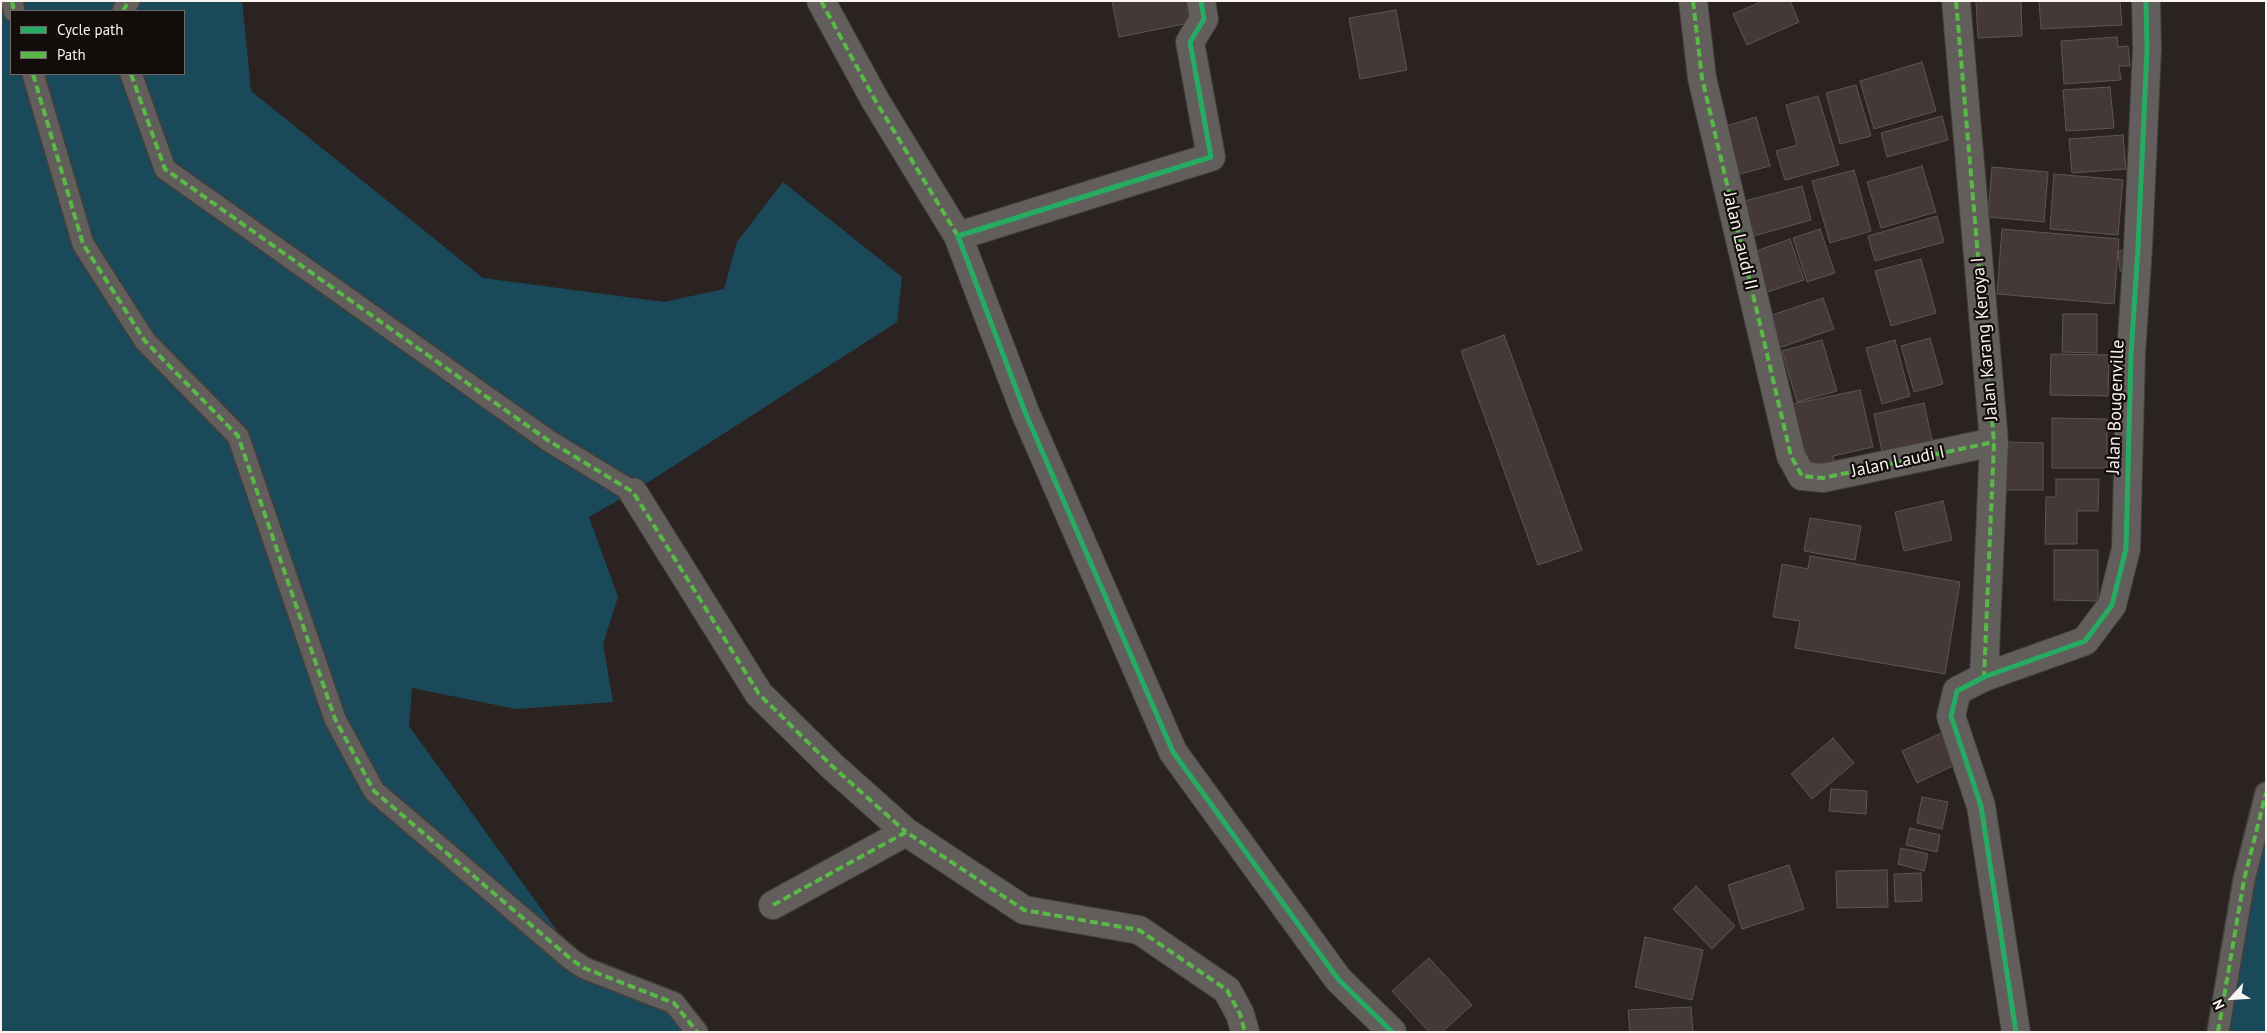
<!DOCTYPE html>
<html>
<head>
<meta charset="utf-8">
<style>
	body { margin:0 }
	#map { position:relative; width:2267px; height:1033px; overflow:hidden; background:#2a2322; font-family:"PT Sans",sans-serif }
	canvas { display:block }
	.frame { position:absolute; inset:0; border:2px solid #faf3f0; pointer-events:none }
	.legend { position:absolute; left:10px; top:10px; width:175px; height:65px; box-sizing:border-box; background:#120d0b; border:1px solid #6f6967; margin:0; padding:6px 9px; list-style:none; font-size:15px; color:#faf3f0 }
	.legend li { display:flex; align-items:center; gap:10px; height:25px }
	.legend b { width:25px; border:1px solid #6f6967 }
	.north { position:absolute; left:2207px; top:973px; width:50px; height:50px; -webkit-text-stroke:4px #120d0b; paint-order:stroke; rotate:244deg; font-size:14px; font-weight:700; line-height:20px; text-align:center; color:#faf3f0 }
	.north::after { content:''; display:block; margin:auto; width:18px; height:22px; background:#faf3f0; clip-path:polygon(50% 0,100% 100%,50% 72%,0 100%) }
</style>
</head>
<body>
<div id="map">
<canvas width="2267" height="1033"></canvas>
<div class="frame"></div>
<ul class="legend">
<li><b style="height:6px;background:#26ab63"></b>Cycle path</li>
<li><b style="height:6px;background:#58b947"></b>Path</li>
</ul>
<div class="north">N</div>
</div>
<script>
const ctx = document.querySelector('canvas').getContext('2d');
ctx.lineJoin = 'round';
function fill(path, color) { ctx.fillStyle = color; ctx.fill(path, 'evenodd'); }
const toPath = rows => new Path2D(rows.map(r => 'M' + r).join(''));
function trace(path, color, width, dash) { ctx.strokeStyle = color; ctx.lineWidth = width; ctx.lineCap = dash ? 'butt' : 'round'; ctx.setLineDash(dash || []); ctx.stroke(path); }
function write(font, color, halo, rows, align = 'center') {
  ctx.font = font + ' "PT Sans",sans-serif'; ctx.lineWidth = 4.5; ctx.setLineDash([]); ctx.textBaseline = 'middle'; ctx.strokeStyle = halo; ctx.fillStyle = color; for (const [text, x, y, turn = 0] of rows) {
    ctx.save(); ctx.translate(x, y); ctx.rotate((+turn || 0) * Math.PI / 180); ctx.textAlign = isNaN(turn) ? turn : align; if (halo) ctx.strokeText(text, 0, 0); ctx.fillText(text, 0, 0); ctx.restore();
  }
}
fill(toPath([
	[1,1,242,1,251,91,483,278,664,302,724,289,737,242,783,182,902,277,897,322,633,492,589,517,618,597,603,644,613,702,516,709,412,688,409,726,584,968,664,1009,685,1032,1,1032],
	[11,11,184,11,184,74,11,74],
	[2266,832,2266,1032,2224,1032,2252,880]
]), '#1a495a');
const building = toPath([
	[1112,1,1190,1,1194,22,1119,37,1112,1],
	[1763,1,1790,1,1799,22,1747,45,1733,14,1763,1],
	[1976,1,2021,1,2022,36,1978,38,1976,1],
	[2039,1,2120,1,2122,25,2041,29,2039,1],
	[1396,10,1407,70,1360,79,1349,18,1396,10],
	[2117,37,2118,47,2128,46,2130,66,2119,66,2121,80,2064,84,2061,41,2117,37],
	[1922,62,1936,111,1874,129,1860,81,1922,62],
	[1856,85,1871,136,1840,144,1826,93,1856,85],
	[2110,87,2114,128,2066,131,2063,90,2110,87],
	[1818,96,1839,165,1785,180,1776,151,1797,145,1786,105,1818,96],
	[1942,116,1948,140,1887,157,1881,133,1942,116],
	[1756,117,1770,166,1729,177,1716,129,1756,117],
	[2123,135,2126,169,2072,173,2069,139,2123,135],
	[1922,166,1936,212,1881,228,1867,182,1922,166],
	[1992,167,2048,172,2044,222,1988,217,1992,167],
	[1854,170,1871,231,1830,243,1812,181,1854,170],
	[2054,174,2123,180,2118,235,2050,229,2054,174],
	[1802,186,1811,220,1750,237,1741,202,1802,186],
	[1937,216,1944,242,1875,261,1868,236,1937,216],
	[1820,229,1835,273,1807,282,1793,238,1820,229],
	[2002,229,2119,239,2114,304,1997,294,2002,229],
	[1790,239,1804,280,1758,295,1745,255,1790,239],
	[2134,249,2136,269,2120,271,2118,251,2134,249],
	[1921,259,1936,313,1891,326,1875,271,1921,259],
	[1823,298,1834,329,1770,351,1760,319,1823,298],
	[2063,314,2097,314,2097,353,2062,352,2063,314],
	[1504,335,1582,550,1538,565,1461,351,1504,335],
	[1930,338,1943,384,1914,392,1901,346,1930,338],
	[1822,340,1837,391,1797,402,1782,351,1822,340],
	[1895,340,1910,396,1882,404,1866,348,1895,340],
	[2051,354,2109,355,2108,396,2050,395,2051,354],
	[1860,390,1873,447,1833,456,1836,470,1806,462,1788,405,1860,390],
	[1924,403,1933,445,1883,456,1874,414,1924,403],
	[2052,418,2107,419,2107,468,2052,468,2052,418],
	[2007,442,2043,443,2043,490,2006,490,2007,442],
	[2056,479,2099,479,2098,511,2077,511,2077,544,2045,544,2046,497,2056,497,2056,479],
	[1943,501,1952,540,1904,551,1895,512,1943,501],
	[1810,518,1861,526,1855,560,1804,551,1810,518],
	[2054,550,2098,550,2098,601,2054,600,2054,550],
	[1810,556,1960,582,1945,674,1795,648,1800,621,1773,617,1782,564,1808,569,1810,556],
	[1946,731,1961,762,1917,783,1902,751,1946,731],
	[1833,738,1854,763,1812,799,1791,774,1833,738],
	[1831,789,1867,791,1866,814,1829,811,1831,789],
	[1922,797,1948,802,1942,829,1917,823,1922,797],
	[1910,828,1940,835,1937,852,1906,845,1910,828],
	[1901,848,1928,854,1924,871,1898,864,1901,848],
	[1789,865,1804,909,1742,929,1728,885,1789,865],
	[1887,870,1888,907,1837,908,1836,871,1887,870],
	[1921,873,1922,901,1895,902,1894,874,1921,873],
	[1696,886,1735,926,1712,949,1673,909,1696,886],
	[1645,937,1703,950,1692,1000,1635,987,1645,937],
	[1429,958,1472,1005,1442,1032,1429,1032,1392,991,1429,958],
	[1691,1007,1693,1032,1630,1032,1628,1010,1691,1007]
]);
fill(building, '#443936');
trace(building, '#5c5655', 1);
const pedestrian = toPath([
	[12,1,14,11],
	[123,11,129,1],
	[33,74,83,244,145,341,238,436,335,719,374,791,572,960,584,968,674,1003,697,1032],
	[131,74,165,169,549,441,633,492],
	[2218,1032,2244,880,2266,793]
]);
const minor = toPath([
	[821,1,875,100,958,236],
	[1201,1,1204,19,1190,42,1211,157,958,236,1025,412,1173,752,1338,979,1392,1032],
	[1693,1,1702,78,1791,456,1802,476,1823,478,1994,442],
	[1956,1,1994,442,1984,677],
	[633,492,759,694,832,766,906,832],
	[773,905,906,832,1024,910,1139,930,1227,990,1240,1014,1245,1032],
	[2016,1032,1981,806,1951,716,1957,691,1984,677,2085,641,2112,605,2126,549,2131,354,2138,247,2147,49,2146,1]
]);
trace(pedestrian, '#443f3d', 24);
trace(minor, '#443f3d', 30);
trace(pedestrian, '#625e5c', 21);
trace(minor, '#625e5c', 28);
trace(toPath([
	[12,1,14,11],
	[821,1,875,100,958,236],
	[1693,1,1702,78,1791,456,1802,476,1823,478,1994,442],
	[1956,1,1994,442,1984,677],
	[123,11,129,1],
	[33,74,83,244,145,341,238,436,335,719,374,791,572,960,584,968,674,1003,697,1032],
	[131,74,165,169,549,441,633,492,759,694,832,766,906,832],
	[773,905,906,832,1024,910,1139,930,1227,990,1240,1014,1245,1032],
	[2218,1032,2244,880,2266,793]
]), '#58b947', 4, [8, 4]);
trace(toPath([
	[1201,1,1204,19,1190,42,1211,157,958,236,1025,412,1173,752,1338,979,1392,1032],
	[2016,1032,1981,806,1951,716,1957,691,1984,677,2085,641,2112,605,2126,549,2131,354,2138,247,2147,49,2146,1]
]), '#26ab63', 5);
write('18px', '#faf3f0', '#120d0b', [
	["Jalan Laudi II",1740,241,77],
	["Jalan Karang Keroya I",1985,339,-95],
	["Jalan Bougenville",2116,407,-88],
	["Jalan Laudi I",1898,462,-12]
]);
</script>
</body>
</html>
